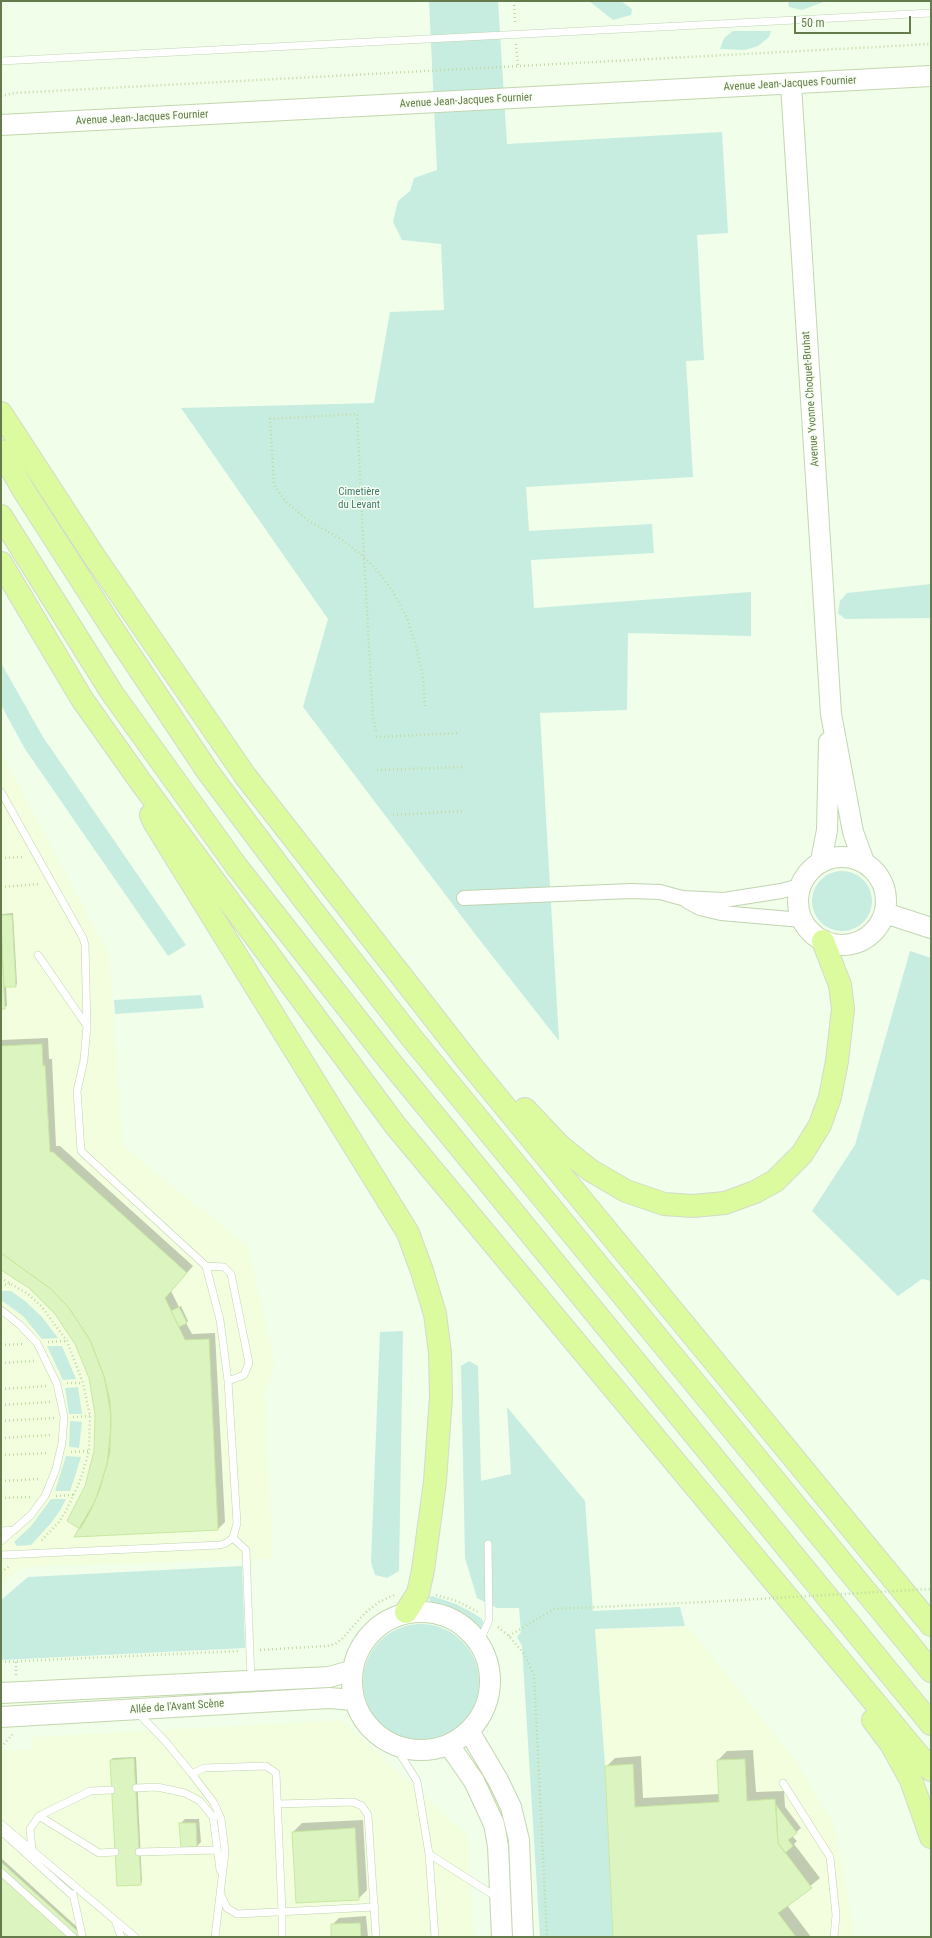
<!DOCTYPE html>
<html>
<head>
<meta charset="utf-8">
<style>
	body { margin:0 }
	#map { position:relative; width:932px; height:1938px; overflow:hidden; background:#f0feea; font-family:"Roboto Condensed",sans-serif }
	canvas { display:block }
	.frame { position:absolute; inset:0; border:2px solid #667b4b; pointer-events:none }
	.scale { position:absolute; left:794px; top:16px; width:117px; height:18px; box-sizing:border-box; border:2px solid #667b4b; border-top:0; padding-left:5px; font-size:12px; line-height:14px; white-space:nowrap; color:#667b4b; -webkit-text-stroke:3px #f6fff2; paint-order:stroke }
</style>
</head>
<body>
<div id="map">
<canvas width="932" height="1938"></canvas>
<div class="frame"></div>
<div class="scale">50 m</div>
</div>
<script>
const ctx = document.querySelector('canvas').getContext('2d');
ctx.lineJoin = 'round';
function fill(path, color) { ctx.fillStyle = color; ctx.fill(path, 'evenodd'); }
const toPath = rows => new Path2D(rows.map(r => 'M' + r).join(''));
function trace(path, color, width, dash) { ctx.strokeStyle = color; ctx.lineWidth = width; ctx.lineCap = dash ? 'butt' : 'round'; ctx.setLineDash(dash || []); ctx.stroke(path); }
function write(font, color, halo, rows, align = 'center') {
  ctx.font = font + ' "Roboto Condensed",sans-serif'; ctx.lineWidth = 3; ctx.setLineDash([]); ctx.textBaseline = 'middle'; ctx.strokeStyle = halo; ctx.fillStyle = color; for (const [text, x, y, turn = 0] of rows) {
    ctx.save(); ctx.translate(x, y); ctx.rotate((+turn || 0) * Math.PI / 180); ctx.textAlign = isNaN(turn) ? turn : align; if (halo) ctx.strokeText(text, 0, 0); ctx.fillText(text, 0, 0); ctx.restore();
  }
}
fill(toPath([
	[1,752,109,954,123,1146,248,1246,275,1364,265,1394,273,1559,25,1567,1,1583],
	[688,1627,793,1757,834,1824,854,1928,853,1937,613,1937,605,1766,595,1630],
	[341,1720,468,1835,474,1937,1,1937,1,1751,33,1749,32,1737]
]), '#f2fede');
fill(toPath([
	[429,1,498,1,507,144,722,132,728,233,697,235,704,360,686,361,693,477,526,487,529,531,652,524,654,553,531,560,534,608,751,592,751,636,628,633,627,710,540,713,559,1041,475,934,303,707,328,619,181,408,374,403,390,312,444,310,441,244,402,240,393,222,398,201,410,191,414,178,437,170],
	[589,1,621,1,632,9,631,15,613,20],
	[791,1,826,1,802,10,789,7,788,3],
	[733,31,771,31,769,37,758,46,745,50,720,49,724,38],
	[931,584,931,618,845,619,838,613,840,601,847,593],
	[1,663,43,737,186,945,168,956,25,749,1,705],
	'812 901a30 30 0 1 1 60 0a30 30 0 1 1-60 0Z',
	[910,951,931,958,931,1281,922,1279,898,1296,812,1211,855,1145],
	[201,995,204,1008,115,1014,114,1000],
	[1,1291,11,1291,25,1301,42,1317,58,1338,42,1339,23,1316,1,1300],
	[403,1331,399,1571,387,1578,375,1575,371,1562,380,1332],
	[47,1346,62,1346,76,1379,63,1380],
	[469,1361,478,1366,481,1481,511,1474,507,1407,585,1501,593,1611,680,1607,685,1626,595,1629,605,1766,613,1937,540,1937,522,1646,517,1637,521,1632,519,1608,497,1608,477,1598,465,1558,461,1366],
	[78,1387,82,1414,69,1414,65,1388],
	[70,1421,82,1422,79,1448,69,1447],
	[66,1456,81,1457,76,1473,70,1491,55,1491],
	[51,1499,66,1499,61,1509,51,1523,31,1545,17,1546,14,1542,31,1526],
	[242,1566,245,1648,1,1660,1,1600,28,1577],
	[432,1596,456,1604,473,1613,482,1619,484,1626,481,1629,478,1629,459,1613,430,1602,429,1597],
	'363 1682a58 58 0 1 1 116 0a58 58 0 1 1-116 0Z'
]), '#c7ede1');
fill(toPath([
	[1,903,2,914,13,913,17,984,15,986,6,986,7,1006,1,1008],
	[48,1038,49,1059,52,1059,56,1146,60,1146,193,1266,171,1291,179,1307,181,1306,188,1321,186,1323,192,1334,215,1333,225,1522,218,1529,76,1536,80,1528,86,1487,95,1451,96,1414,90,1378,76,1343,48,1304,20,1280,1,1270,1,1040],
	[111,1423,113,1423,108,1457],
	[753,1750,756,1792,784,1791,785,1807,801,1828,792,1836,797,1841,794,1844,820,1878,787,1905,811,1937,614,1937,606,1767,615,1758,641,1756,643,1798,720,1794,718,1760,727,1751],
	[136,1757,142,1882,140,1884,111,1760,113,1758],
	[185,1819,199,1819,201,1842,197,1846,180,1824],
	[363,1820,367,1890,358,1899,293,1832,302,1823],
	[1,1858,88,1937,1,1937],
	[366,1916,368,1937,332,1937,332,1925,339,1918]
]), '#0003');
const building = toPath([
	[1,915,12,915,16,987,4,987,1,915],
	[1,932,5,1009,1,1009,1,932],
	[42,1044,43,1066,45,1065,50,1152,53,1152,187,1273,165,1298,185,1340,209,1339,218,1530,74,1537,95,1501,107,1465,111,1426,110,1401,104,1376,90,1340,69,1308,51,1289,1,1253,1,1046,42,1044],
	[1,1253,51,1289,69,1308,90,1340,104,1376,111,1414,110,1452,100,1489,90,1512,80,1529,67,1521,85,1486,94,1451,95,1414,89,1378,75,1344,55,1314,29,1288,1,1270,1,1253],
	[179,1307,187,1323,179,1327,171,1311,179,1307],
	[134,1758,141,1885,117,1886,110,1760,134,1758],
	[745,1759,747,1801,775,1799,778,1843,812,1888,778,1913,796,1937,613,1937,605,1766,633,1764,635,1807,719,1802,717,1760,745,1759],
	[776,1805,797,1833,788,1840,793,1846,785,1853,778,1843,776,1805],
	[179,1823,196,1823,197,1847,181,1848,179,1823],
	[355,1828,359,1900,296,1903,292,1832,355,1828],
	[1,1862,84,1937,1,1937,1,1862],
	[360,1923,361,1937,331,1937,331,1924,360,1923]
]);
fill(building, '#dcf5c0');
trace(building, '#c7e99f', 1);
const lane = toPath([
	[1,61,931,13],
	[1,792,83,938,85,945,87,1026,84,1060,77,1091,81,1151,206,1266,220,1320,228,1381,237,1523,233,1538,226,1543,220,1545,1,1555],
	[38,955,87,1026],
	[206,1266,224,1267,231,1274,249,1363,244,1375,228,1381],
	[1,1310,20,1325,37,1343,41,1351,57,1384,64,1417,62,1443,56,1469,45,1496,31,1515,1,1541],
	[1,1531,14,1530],
	[233,1538,246,1550,251,1680],
	[479,1643,489,1620,488,1544],
	[137,1712,166,1742,192,1774,214,1803,221,1819,225,1852,215,1937],
	[395,1746,417,1781,429,1854,498,1898],
	[192,1774,204,1768,266,1766,276,1773,282,1912,282,1937],
	[783,1783,830,1857,836,1915,834,1937],
	[136,1788,157,1787,185,1793,200,1801,213,1817,220,1870],
	[277,1804,353,1802,362,1806,368,1815,376,1937],
	[39,1816,99,1853,115,1852],
	[1,1824,135,1937],
	[1,1831,74,1897],
	[32,1850,30,1829,39,1816,90,1791,111,1790],
	[139,1852,216,1850],
	[429,1854,435,1937],
	[1,1872,73,1937],
	[73,1894,82,1935],
	[221,1895,227,1908,237,1914,375,1907],
	[115,1920,121,1937]
]);
const street = toPath([
	[464,898,631,891,660,892,682,898,724,900,781,891,800,886],
	[687,901,700,908,721,913,802,920]
]);
const secondary = toPath([
	[791,85,831,714,853,832,864,862],
	[1,125,931,76],
	'798 901a44 44 0 1 1 88 0a44 44 0 1 1-88 0Z',
	[821,861,827,830,829,742],
	[885,913,931,928],
	'352 1681a69 69 0 1 1 138 0a69 69 0 1 1-138 0Z',
	[1,1693,329,1677,351,1671],
	[1,1717,329,1698,353,1700],
	[469,1731,498,1780,511,1807,519,1840,523,1937],
	[449,1745,474,1781,494,1824,498,1846,502,1937]
]);
const highway = toPath([
	[1,413,94,556,246,777,470,1064,931,1625],
	[1,451,24,491,114,631,208,772,302,897,411,1037,931,1671],
	[1,516,112,693,237,867,388,1059,931,1724],
	[1,563,82,699,140,781,395,1125,931,1770],
	[151,815,154,822,408,1233,422,1271,435,1314,440,1353,441,1396,435,1481,423,1570,418,1593,406,1612],
	[525,1109,559,1145,590,1170,626,1191,664,1204,693,1206,725,1203,755,1192,775,1181,802,1154,820,1125,830,1097,837,1061,843,1009,840,985,823,941],
	[873,1720,891,1744,911,1780,931,1837]
]);
trace(lane, '#c1d4b1', 8);
trace(street, '#c1d4b1', 16);
trace(secondary, '#c2d7ae', 22);
trace(highway, '#d4dacd', 24);
trace(toPath([
	[514,1,515,23],
	[516,44,518,66],
	[1,96,15,93,931,44],
	[376,731,373,718,364,557,357,414,270,419,274,485,286,502,309,521,341,539,364,557,378,571,393,592,407,618,416,646,423,677,425,709],
	[376,737,460,733],
	[377,770,462,767],
	[393,815,464,811],
	[1,858,24,857],
	[1,887,40,884],
	[1,1278,28,1294,41,1306,67,1341,83,1383,90,1416,89,1451,80,1481,67,1509,59,1522,40,1542],
	[1,1285,10,1284],
	[48,1342,67,1341],
	[1,1345,23,1344],
	[1,1363,34,1361],
	[67,1383,83,1383],
	[1,1389,47,1386],
	[1,1405,50,1402],
	[73,1417,90,1416],
	[1,1421,54,1418],
	[1,1438,52,1435],
	[71,1452,89,1451],
	[1,1455,48,1453],
	[1,1481,40,1479],
	[56,1496,73,1495],
	[1,1498,31,1497],
	[1,1572,10,1566],
	[436,1595,457,1601,478,1612],
	[498,1627,509,1636,524,1654,534,1675,547,1937],
	[509,1636,554,1609,705,1602],
	[260,1650,327,1646,335,1644,342,1639,365,1613,379,1602,394,1595],
	[1,1662,239,1651],
	[16,1662,16,1676],
	[1,1747,13,1734]
]), '#c0dba2', 2.5, [1, 3]);
trace(lane, '#fff', 7);
trace(street, '#fff', 14);
trace(secondary, '#fff', 20);
trace(highway, '#dbfb9e', 22);
trace(toPath([
	[705,1602,931,1589]
]), '#c0dba2', 2.5, [1, 3]);
write('11px', '#667b4b', '#f6fff2', [
	["Avenue Jean-Jacques Fournier",790,84,-3],
	["Avenue Jean-Jacques Fournier",466,101,-3],
	["Avenue Jean-Jacques Fournier",142,118,-3],
	["Avenue Yvonne Choquet-Bruhat",811,399,-94],
	["Allée de l'Avant Scène",177,1707,-4]
]);
write('11px', '#3f7b6e', '#f6fff2', [
	["Cimetière",359,492],
	["du Levant",359,505]
]);
</script>
</body>
</html>
